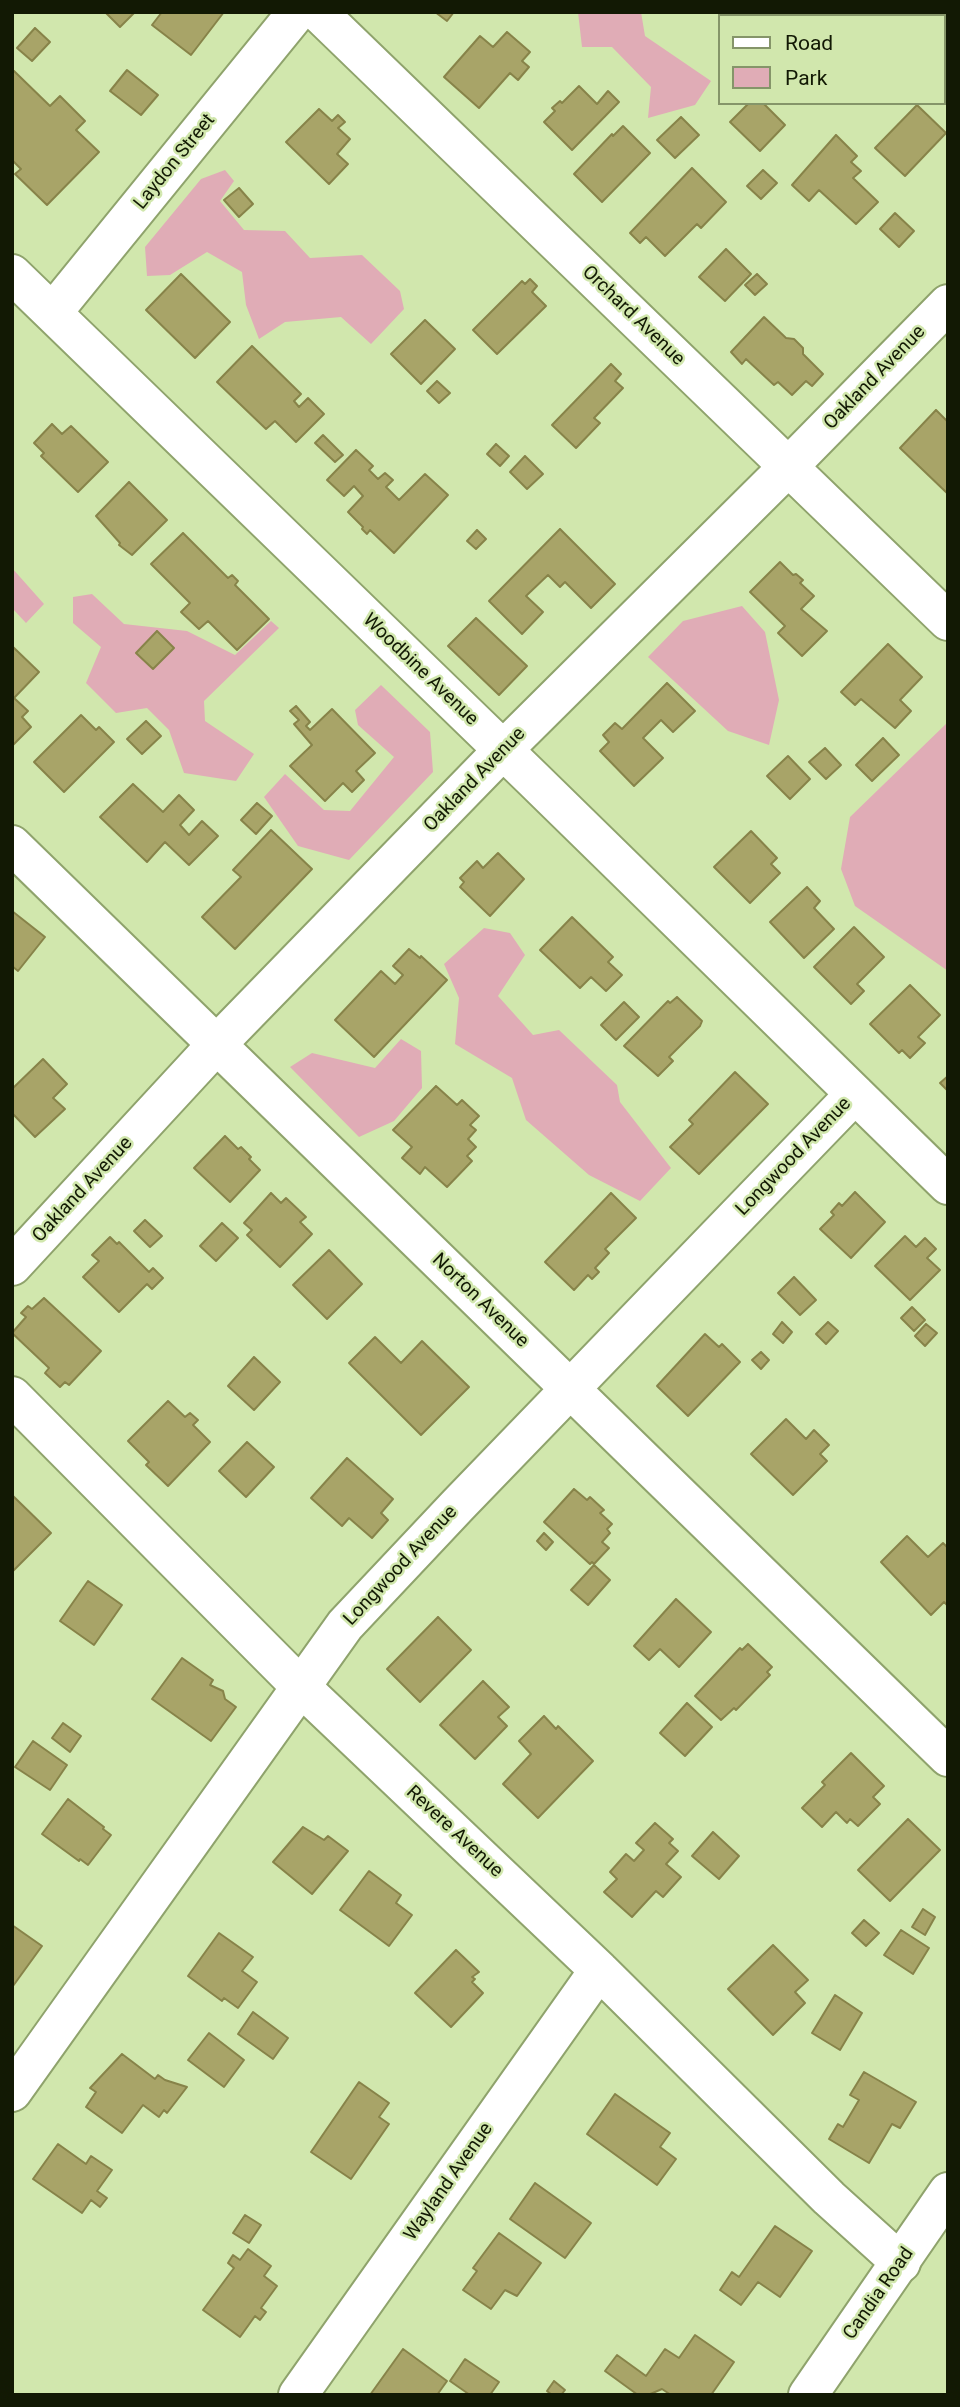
<!DOCTYPE html>
<html>
<head>
<meta charset="utf-8">
<style>
	body { margin:0 }
	#map { position:relative; width:960px; height:2407px; overflow:hidden; background:#d1e7ad; font-family:Roboto,sans-serif }
	canvas { display:block }
	.frame { position:absolute; inset:0; border:14px solid #121904; pointer-events:none }
	.legend { position:absolute; left:718px; top:14px; width:228px; height:91px; box-sizing:border-box; background:#d1e7ad; border:2px solid #859569; margin:0; padding:9px 12px; list-style:none; font-size:21px; color:#121904 }
	.legend li { display:flex; align-items:center; gap:14px; height:35px }
	.legend b { width:35px; border:2px solid #859569 }
</style>
</head>
<body>
<div id="map">
<canvas width="960" height="2407"></canvas>
<div class="frame"></div>
<ul class="legend">
<li><b style="height:9px;background:#fff"></b>Road</li>
<li><b style="height:19px;background:#e0acb6"></b>Park</li>
</ul>
</div>
<script>
const ctx = document.querySelector('canvas').getContext('2d');
ctx.lineJoin = 'round';
function fill(path, color) { ctx.fillStyle = color; ctx.fill(path, 'evenodd'); }
const toPath = rows => new Path2D(rows.map(r => 'M' + r).join(''));
function trace(path, color, width, dash) { ctx.strokeStyle = color; ctx.lineWidth = width; ctx.lineCap = dash ? 'butt' : 'round'; ctx.setLineDash(dash || []); ctx.stroke(path); }
function write(font, color, halo, rows, align = 'center') {
  ctx.font = font + ' Roboto,sans-serif'; ctx.lineWidth = 5; ctx.setLineDash([]); ctx.textBaseline = 'middle'; ctx.strokeStyle = halo; ctx.fillStyle = color; for (const [text, x, y, turn = 0] of rows) {
    ctx.save(); ctx.translate(x, y); ctx.rotate((+turn || 0) * Math.PI / 180); ctx.textAlign = isNaN(turn) ? turn : align; if (halo) ctx.strokeText(text, 0, 0); ctx.fillText(text, 0, 0); ctx.restore();
  }
}
fill(toPath([
	[578,12,641,12,645,36,711,81,695,105,648,118,651,87,612,47,582,47],
	[225,170,234,181,220,201,244,230,285,231,310,258,362,255,400,291,404,309,371,344,341,317,285,322,259,339,246,305,242,272,207,252,170,275,147,276,145,247,201,179],
	[12,568,44,604,26,623,12,608],
	[92,594,124,624,187,631,235,655,271,621,279,628,204,701,205,721,254,754,236,781,184,773,169,730,147,708,116,713,86,683,101,647,73,623,73,597],
	[742,606,765,632,779,700,769,745,728,731,648,657,683,621],
	[381,685,430,732,433,772,349,860,298,846,264,797,285,774,324,810,350,811,394,757,358,725,355,710],
	[948,722,948,971,855,906,841,869,850,817],
	[484,928,510,933,525,955,498,996,533,1035,559,1030,617,1085,620,1102,671,1168,640,1201,589,1175,526,1120,512,1078,455,1044,459,998,444,964],
	[401,1039,421,1051,422,1088,394,1121,359,1137,290,1067,312,1053,375,1068]
]), '#e0acb6');
const building = toPath([
	[105,12,135,12,120,27,105,12],
	[162,12,224,12,191,55,152,25,162,12],
	[435,12,454,12,447,21,435,12],
	[741,12,781,12,783,16,740,16,741,12],
	[35,28,50,42,32,61,17,48,35,28],
	[507,32,530,52,522,61,529,67,518,80,510,73,479,108,444,77,480,36,493,47,507,32],
	[127,70,158,95,141,115,110,91,127,70],
	[14,71,50,106,60,96,85,121,76,130,99,152,47,205,15,174,21,169,12,160,12,73,14,71],
	[579,86,597,104,608,91,619,102,572,150,544,122,555,111,552,108,560,101,562,103,579,86],
	[749,103,763,103,785,125,760,151,730,122,749,103],
	[917,105,946,133,905,176,875,148,917,105],
	[319,109,332,121,338,115,345,122,338,128,350,139,337,154,348,164,329,184,286,142,319,109],
	[681,117,699,135,675,158,657,140,681,117],
	[623,126,650,153,602,202,574,174,612,134,613,136,623,126],
	[836,135,857,156,851,162,861,171,853,178,878,202,856,224,819,190,809,201,792,185,836,135],
	[692,168,726,202,701,228,697,224,665,256,646,237,640,243,630,233,692,168],
	[763,170,777,183,761,199,747,186,763,170],
	[239,188,253,204,239,217,224,200,239,188],
	[895,213,914,231,899,247,880,229,895,213],
	[726,249,751,274,725,301,699,277,726,249],
	[181,274,230,322,195,358,146,310,181,274],
	[757,274,767,284,755,295,745,285,757,274],
	[530,279,537,286,532,292,546,306,497,354,473,330,522,281,525,284,530,279],
	[764,317,786,338,794,339,803,348,803,354,823,374,812,386,806,381,792,395,778,382,774,385,746,359,742,364,731,352,764,317],
	[425,320,455,349,421,384,391,354,425,320],
	[252,346,301,394,294,401,299,407,308,398,324,414,296,442,275,421,266,429,217,382,252,346],
	[611,364,621,374,615,381,623,388,594,418,600,423,576,448,552,425,611,364],
	[437,381,450,393,439,403,427,391,437,381],
	[936,410,948,422,948,494,900,448,936,410],
	[52,424,62,434,71,426,108,462,78,492,41,456,44,453,34,443,52,424],
	[323,435,343,455,335,462,315,443,323,435],
	[496,444,509,456,500,466,487,454,496,444],
	[356,450,373,466,369,470,378,479,385,473,393,480,386,487,399,500,425,474,448,495,394,553,370,530,367,534,362,529,363,527,348,512,363,496,354,486,344,496,327,480,356,450],
	[525,456,543,474,527,489,510,472,525,456],
	[129,482,167,520,132,555,119,545,120,543,96,516,129,482],
	[560,529,615,584,591,608,565,582,560,587,548,575,526,596,543,612,522,634,489,601,560,529],
	[477,530,486,539,476,549,467,541,477,530],
	[183,533,228,578,232,575,238,581,235,585,269,619,237,650,208,621,199,629,181,612,190,603,151,564,183,533],
	[780,562,793,575,796,574,803,580,800,583,814,596,801,609,827,631,802,656,778,633,785,626,750,592,780,562],
	[476,618,527,666,499,695,448,646,476,618],
	[157,631,174,648,153,669,136,653,157,631],
	[888,644,922,677,900,700,911,711,895,728,861,699,855,705,841,692,888,644],
	[12,646,39,672,14,698,28,711,22,717,31,727,12,746,12,646],
	[667,683,695,711,673,732,661,720,643,738,663,758,634,786,600,751,609,742,603,735,615,723,622,729,667,683],
	[296,706,310,722,306,726,310,730,332,709,375,753,356,771,364,780,352,792,343,783,325,801,290,766,312,745,294,724,299,720,290,711,296,706],
	[81,715,96,730,99,727,114,742,64,792,34,762,81,715],
	[146,721,161,736,142,754,127,739,146,721],
	[883,738,899,755,872,781,856,765,883,738],
	[825,748,841,765,826,779,809,762,825,748],
	[788,756,810,779,790,799,767,776,788,756],
	[133,784,163,812,179,795,194,810,180,825,189,835,202,821,218,836,189,865,165,842,147,862,100,817,133,784],
	[257,803,272,816,256,834,241,820,257,803],
	[271,830,312,869,235,949,202,917,241,877,233,870,271,830],
	[751,831,777,858,771,864,780,873,750,903,714,867,751,831],
	[498,853,524,879,490,916,460,887,464,882,460,878,477,861,483,868,498,853],
	[807,887,820,901,814,908,834,929,804,958,770,922,807,887],
	[12,911,45,937,18,971,12,966,12,911],
	[572,917,613,957,608,962,622,975,606,991,591,977,580,988,540,950,572,917],
	[854,927,884,957,857,984,864,991,851,1004,814,967,854,927],
	[409,949,420,958,421,956,447,980,374,1057,335,1020,381,971,395,984,403,975,393,966,409,949],
	[910,985,940,1015,918,1037,925,1043,910,1058,902,1050,899,1053,870,1024,910,985],
	[677,997,702,1021,700,1026,669,1057,673,1061,658,1076,624,1046,668,1001,670,1003,677,997],
	[624,1002,639,1017,616,1040,601,1025,624,1002],
	[43,1059,67,1084,53,1098,65,1109,35,1137,12,1113,12,1089,43,1059],
	[735,1072,768,1104,699,1174,670,1147,693,1124,689,1120,735,1072],
	[948,1076,948,1091,940,1083,948,1076],
	[436,1086,457,1105,462,1100,479,1116,470,1125,476,1130,468,1139,476,1147,467,1156,472,1161,447,1187,425,1167,420,1174,402,1158,412,1147,393,1130,436,1086],
	[225,1136,238,1149,241,1147,251,1157,249,1159,260,1170,230,1202,194,1168,225,1136],
	[855,1192,885,1222,851,1258,820,1229,834,1215,831,1212,839,1203,842,1206,855,1192],
	[271,1193,281,1203,286,1198,306,1217,300,1222,312,1234,280,1267,247,1235,252,1230,244,1223,271,1193],
	[611,1193,636,1218,605,1249,609,1253,595,1268,599,1272,592,1279,588,1275,574,1290,545,1262,611,1193],
	[145,1220,162,1236,150,1247,134,1231,145,1220],
	[222,1223,238,1238,216,1261,200,1246,222,1223],
	[905,1236,916,1247,925,1238,936,1249,927,1258,940,1270,910,1300,875,1266,905,1236],
	[110,1237,117,1244,119,1242,149,1272,153,1268,163,1278,152,1289,147,1284,119,1312,83,1277,99,1261,92,1255,110,1237],
	[329,1250,362,1284,327,1319,293,1285,329,1250],
	[794,1277,816,1300,800,1315,778,1293,794,1277],
	[44,1298,101,1351,69,1385,65,1382,60,1387,45,1373,49,1368,12,1333,26,1317,21,1313,28,1306,32,1309,44,1298],
	[912,1307,925,1320,914,1331,901,1318,912,1307],
	[782,1322,792,1332,783,1343,773,1334,782,1322],
	[828,1322,838,1331,826,1344,816,1334,828,1322],
	[926,1324,937,1333,925,1346,915,1336,926,1324],
	[705,1334,719,1347,722,1344,740,1362,688,1416,657,1386,705,1334],
	[375,1337,401,1363,422,1341,469,1387,421,1435,349,1363,375,1337],
	[761,1352,769,1360,761,1369,752,1360,761,1352],
	[254,1357,280,1382,254,1410,228,1386,254,1357],
	[168,1401,185,1417,190,1413,198,1420,193,1425,210,1442,168,1486,146,1465,149,1462,128,1441,168,1401],
	[786,1419,806,1439,814,1430,829,1445,820,1454,827,1461,793,1495,751,1454,786,1419],
	[247,1442,274,1467,246,1497,219,1471,247,1442],
	[347,1458,393,1499,381,1513,388,1520,372,1538,349,1518,342,1526,311,1498,347,1458],
	[574,1489,587,1500,590,1497,604,1510,600,1513,612,1524,607,1529,610,1533,602,1542,609,1548,594,1564,592,1562,590,1564,544,1522,574,1489],
	[12,1495,51,1533,13,1571,12,1571,12,1495],
	[544,1533,553,1542,546,1550,537,1541,544,1533],
	[907,1536,928,1557,943,1543,948,1548,948,1606,944,1602,931,1615,881,1562,907,1536],
	[594,1565,610,1580,588,1605,571,1590,594,1565],
	[88,1581,122,1605,94,1645,60,1621,88,1581],
	[676,1599,711,1632,679,1667,660,1649,649,1660,634,1646,676,1599],
	[438,1617,471,1650,420,1702,387,1669,438,1617],
	[748,1644,772,1667,767,1672,770,1675,736,1710,734,1708,721,1720,695,1696,740,1648,742,1650,748,1644],
	[182,1658,213,1680,210,1685,223,1691,225,1699,236,1707,211,1741,152,1699,182,1658],
	[483,1681,509,1707,498,1717,507,1726,475,1759,440,1725,483,1681],
	[687,1703,712,1727,685,1756,660,1733,687,1703],
	[544,1716,556,1729,558,1726,593,1761,538,1818,503,1784,531,1754,519,1741,544,1716],
	[63,1723,81,1736,70,1752,52,1738,63,1723],
	[33,1741,67,1765,50,1790,15,1767,33,1741],
	[851,1753,884,1786,873,1797,880,1804,858,1826,850,1819,847,1823,836,1812,822,1827,802,1808,825,1785,822,1782,851,1753],
	[68,1799,104,1827,103,1829,111,1835,88,1865,80,1859,79,1861,42,1834,68,1799],
	[908,1819,940,1850,890,1901,858,1870,908,1819],
	[655,1823,673,1839,669,1843,678,1851,666,1864,681,1877,663,1897,656,1891,632,1917,604,1892,617,1879,610,1872,626,1854,634,1861,644,1850,636,1843,655,1823],
	[303,1827,324,1840,328,1836,348,1851,312,1894,273,1862,303,1827],
	[713,1832,739,1856,719,1879,692,1856,713,1832],
	[369,1871,401,1895,396,1903,412,1915,389,1946,340,1910,369,1871],
	[923,1909,935,1917,925,1935,912,1927,923,1909],
	[864,1920,879,1933,866,1946,852,1933,864,1920],
	[12,1925,42,1946,13,1986,12,1986,12,1925],
	[901,1930,929,1948,913,1974,884,1955,901,1930],
	[219,1933,253,1957,242,1971,257,1982,238,2008,224,1998,222,2001,188,1976,219,1933],
	[773,1945,808,1980,795,1992,805,2003,773,2035,728,1989,773,1945],
	[456,1950,479,1972,472,1977,475,1979,472,1982,483,1993,451,2027,415,1993,456,1950],
	[835,1995,862,2013,840,2050,812,2033,835,1995],
	[253,2012,288,2038,273,2059,238,2034,253,2012],
	[209,2033,244,2060,224,2087,188,2060,209,2033],
	[122,2054,155,2079,158,2075,165,2080,187,2087,167,2113,164,2110,159,2117,143,2105,122,2133,86,2107,96,2092,90,2088,122,2054],
	[864,2072,916,2102,900,2128,892,2124,869,2163,829,2139,838,2124,843,2127,859,2100,850,2095,864,2072],
	[359,2082,389,2103,379,2117,389,2124,351,2179,311,2152,359,2082],
	[615,2094,670,2133,660,2147,676,2159,657,2185,587,2134,615,2094],
	[58,2144,86,2164,91,2156,112,2170,97,2191,107,2198,100,2207,91,2200,82,2213,33,2179,58,2144],
	[535,2183,591,2223,565,2258,510,2219,535,2183],
	[245,2215,261,2225,249,2243,233,2233,245,2215],
	[775,2226,812,2251,780,2297,758,2282,741,2305,720,2290,732,2272,739,2277,775,2226],
	[499,2233,541,2263,517,2296,505,2290,491,2309,463,2290,477,2271,473,2268,499,2233],
	[248,2249,271,2266,264,2276,277,2286,261,2308,266,2312,260,2320,255,2316,240,2337,203,2310,234,2268,228,2263,233,2255,240,2260,248,2249],
	[695,2335,734,2362,711,2395,671,2395,662,2389,648,2395,638,2395,605,2371,617,2355,646,2376,665,2349,679,2358,695,2335],
	[403,2349,447,2381,437,2395,370,2395,403,2349],
	[465,2359,499,2382,490,2395,470,2395,450,2381,465,2359],
	[554,2381,565,2390,561,2395,552,2395,547,2391,554,2381]
]);
fill(building, '#a8a468');
trace(building, '#878349', 2);
const minor = toPath([
	[318,12,948,621],
	[895,12,899,16],
	[944,58,948,62],
	[12,274,531,777,948,1185],
	[53,312,297,12],
	[12,845,948,1757],
	[12,1266,217,1044,503,750,788,467,948,304],
	[12,1396,300,1686,599,1970,829,2198,901,2263],
	[12,2092,345,1625,458,1505,855,1094],
	[298,2395,599,1970]
]);
const major = toPath([
	[808,2395,948,2192]
]);
trace(minor, '#8fa36c', 42);
trace(major, '#8fa36c', 42);
trace(minor, '#fff', 38);
trace(major, '#fff', 38);
write('19px', '#121904', '#d1e7ad', [
	["Laydon Street",175,162,-51],
	["Orchard Avenue",633,316,44],
	["Oakland Avenue",875,378,-46],
	["Woodbine Avenue",420,670,44],
	["Oakland Avenue",475,780,-46],
	["Longwood Avenue",794,1157,-46],
	["Oakland Avenue",83,1190,-47],
	["Norton Avenue",480,1301,44],
	["Longwood Avenue",401,1566,-47],
	["Revere Avenue",454,1832,43],
	["Wayland Avenue",449,2182,-55],
	["Candia Road",879,2294,-55]
]);
</script>
</body>
</html>
